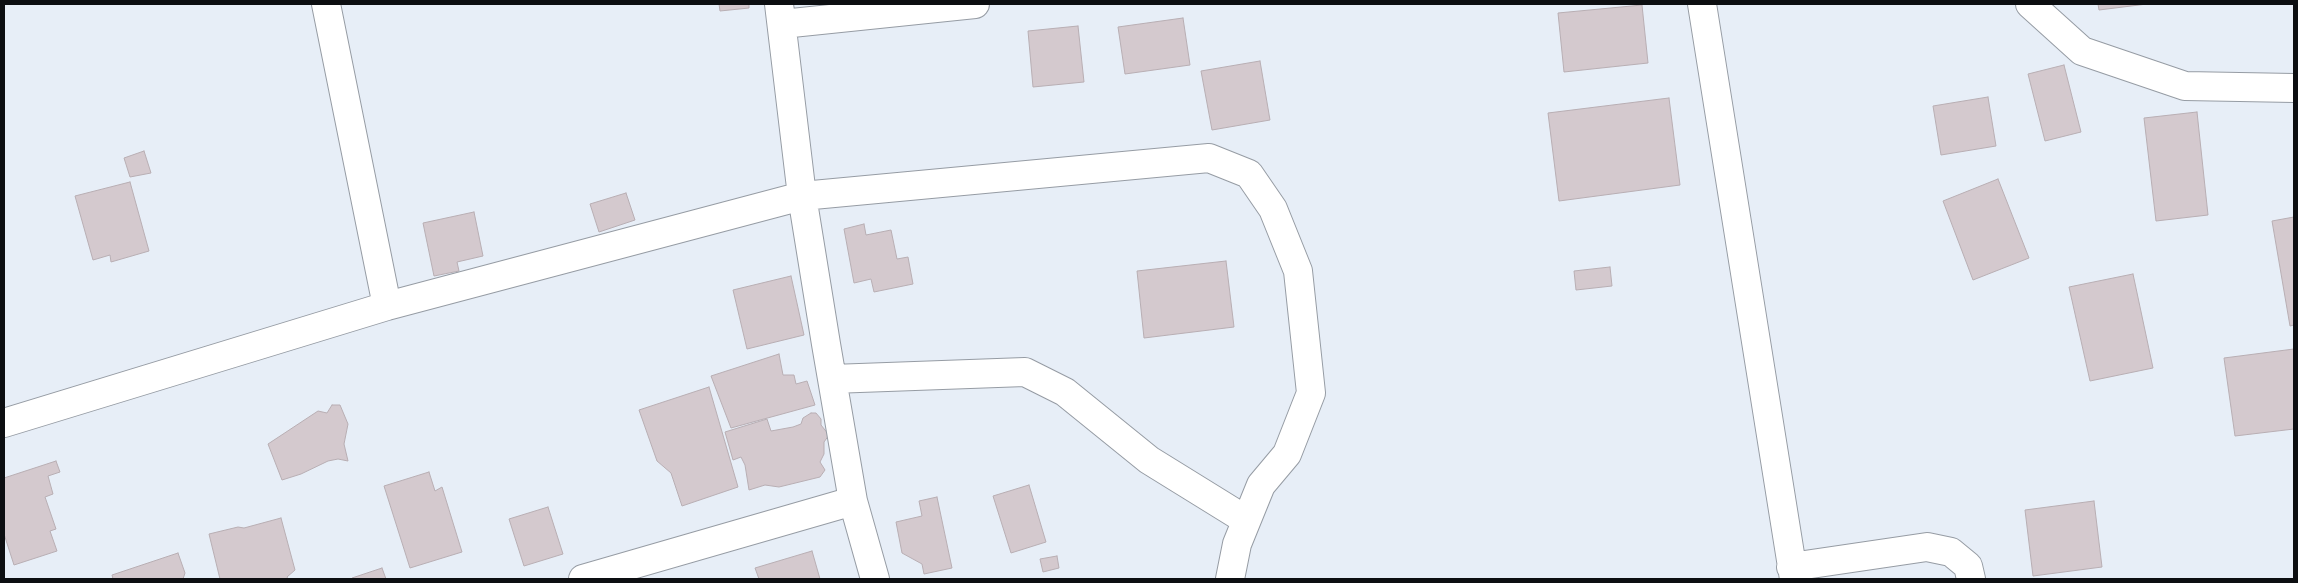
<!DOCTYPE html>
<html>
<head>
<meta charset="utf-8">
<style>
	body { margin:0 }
	#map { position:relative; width:2298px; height:583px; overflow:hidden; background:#e7eef7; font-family:"DM Sans",sans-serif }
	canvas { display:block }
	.frame { position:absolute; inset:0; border:5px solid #0c0e11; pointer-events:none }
</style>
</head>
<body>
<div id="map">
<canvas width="2298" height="583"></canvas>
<div class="frame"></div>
</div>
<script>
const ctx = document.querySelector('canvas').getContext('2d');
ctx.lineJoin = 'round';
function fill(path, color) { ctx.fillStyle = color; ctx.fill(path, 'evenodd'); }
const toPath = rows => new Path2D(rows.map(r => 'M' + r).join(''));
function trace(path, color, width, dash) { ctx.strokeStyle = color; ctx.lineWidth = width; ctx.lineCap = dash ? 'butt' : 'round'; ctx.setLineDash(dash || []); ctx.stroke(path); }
const building = toPath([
	[719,4,749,4,749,8,720,11,719,4],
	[2098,4,2147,4,2099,10,2098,4],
	[1642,5,1648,63,1564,72,1558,13,1642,5],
	[1183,18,1190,65,1125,74,1118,27,1183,18],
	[1078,26,1084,82,1033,87,1028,31,1078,26],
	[1260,61,1270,120,1212,130,1201,71,1260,61],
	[2064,65,2081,132,2045,141,2028,74,2064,65],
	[1988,97,1996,146,1941,155,1933,106,1988,97],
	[1669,98,1680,185,1559,201,1548,113,1669,98],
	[2197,112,2208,215,2156,221,2144,118,2197,112],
	[144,151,151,173,130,177,124,158,144,151],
	[1998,179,2029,258,1973,280,1943,201,1998,179],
	[130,182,149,251,111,262,110,255,93,260,75,196,130,182],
	[626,193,635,220,599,232,590,204,626,193],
	[474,212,483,256,457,262,459,271,434,276,423,223,474,212],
	[2294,217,2294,325,2290,326,2272,221,2294,217],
	[864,224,866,235,891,230,897,259,908,257,913,284,874,292,871,279,854,283,844,229,864,224],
	[1226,261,1234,327,1144,338,1137,271,1226,261],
	[1610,267,1612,286,1576,290,1574,271,1610,267],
	[2133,274,2153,368,2090,381,2069,287,2133,274],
	[791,276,804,335,747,349,733,290,791,276],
	[2294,349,2294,429,2235,436,2224,358,2294,349],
	[779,354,783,375,794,375,796,384,807,381,815,405,731,428,711,376,779,354],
	[709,387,738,487,682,506,671,473,657,461,639,410,709,387],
	[332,405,340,405,348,424,344,444,348,461,338,459,328,461,301,474,282,480,268,444,318,411,327,413,332,405],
	[811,413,816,413,821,419,821,425,829,435,824,442,824,454,820,462,825,470,820,477,779,487,765,485,749,490,745,465,741,457,733,460,725,432,767,419,771,431,793,427,801,424,803,418,811,413],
	[56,461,60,472,48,476,53,494,45,497,56,529,50,531,57,551,14,565,4,534,4,478,56,461],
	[429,472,435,491,442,487,462,552,410,568,384,486,429,472],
	[1029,485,1046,542,1011,553,993,496,1029,485],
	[937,497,952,568,924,574,922,564,902,553,896,522,922,516,919,501,937,497],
	[2094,501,2102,567,2033,576,2025,510,2094,501],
	[548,507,563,554,524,566,509,519,548,507],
	[281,518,295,570,287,577,288,579,220,579,209,534,238,527,244,528,281,518],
	[812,551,820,579,759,579,755,568,812,551],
	[178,553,185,573,183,579,113,579,112,575,178,553],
	[1057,556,1059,568,1043,572,1040,559,1057,556],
	[382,568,386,579,353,579,352,578,382,568]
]);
fill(building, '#d4c9ce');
trace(building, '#b8aeb3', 1);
const minor = toPath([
	[326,4,387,306],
	[779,4,802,196,826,344,853,501,875,579],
	[1702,4,1794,579],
	[2030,4,2082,51,2185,86,2294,88],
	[782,24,975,4],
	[832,379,1025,372,1065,392,1149,460,1246,520],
	[4,423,387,306,802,196,1209,158,1249,174,1273,209,1298,271,1311,393,1287,454,1261,485,1237,544,1230,579],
	[1791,567,1927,547,1951,552,1968,566,1971,579],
	[583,579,853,501]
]);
trace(minor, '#969ca4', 30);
trace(minor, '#fff', 28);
</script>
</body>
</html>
